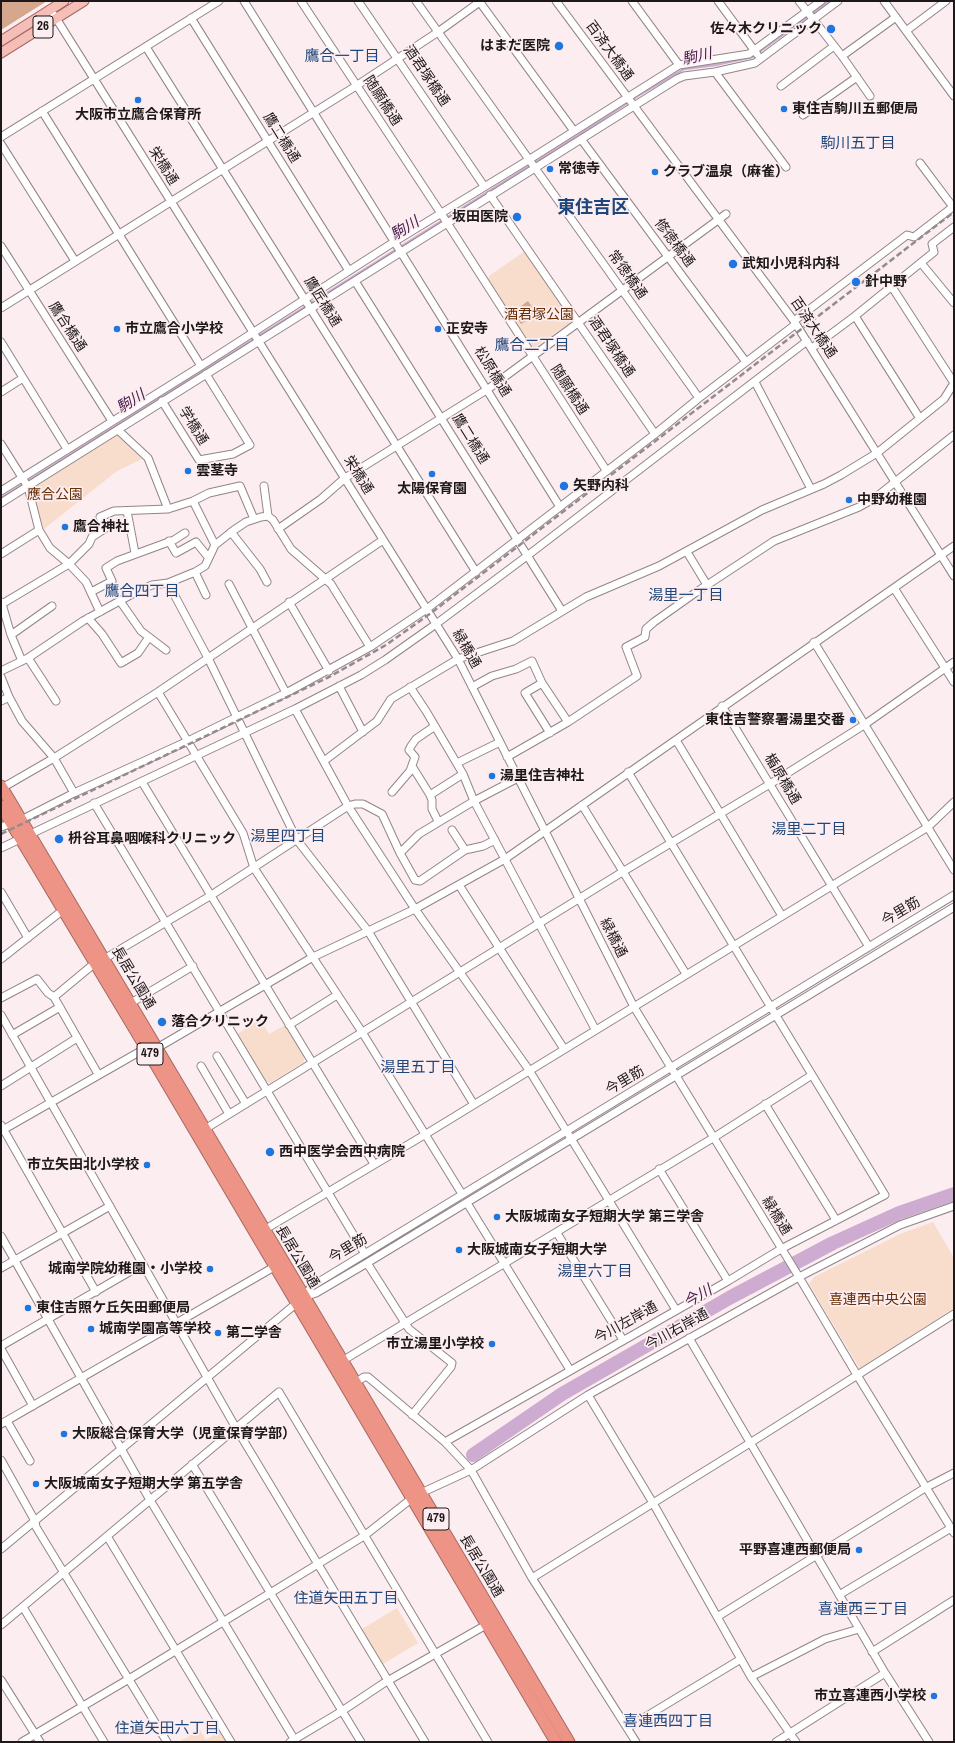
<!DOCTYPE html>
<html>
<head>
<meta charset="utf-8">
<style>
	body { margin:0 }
	#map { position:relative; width:955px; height:1743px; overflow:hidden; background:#fcedf0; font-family:"Archivo Narrow",sans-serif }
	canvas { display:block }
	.frame { position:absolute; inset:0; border:2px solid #1d1819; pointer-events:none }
</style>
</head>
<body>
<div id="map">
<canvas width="955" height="1743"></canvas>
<div class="frame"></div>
</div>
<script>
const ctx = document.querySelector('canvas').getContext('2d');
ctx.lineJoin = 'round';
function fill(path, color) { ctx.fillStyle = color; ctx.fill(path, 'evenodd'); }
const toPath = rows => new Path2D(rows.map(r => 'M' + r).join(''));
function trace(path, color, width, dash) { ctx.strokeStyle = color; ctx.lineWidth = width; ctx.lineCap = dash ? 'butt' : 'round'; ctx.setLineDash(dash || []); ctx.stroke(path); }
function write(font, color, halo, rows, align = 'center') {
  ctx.font = font + ' "Archivo Narrow","Noto Sans JP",sans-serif'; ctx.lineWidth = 3.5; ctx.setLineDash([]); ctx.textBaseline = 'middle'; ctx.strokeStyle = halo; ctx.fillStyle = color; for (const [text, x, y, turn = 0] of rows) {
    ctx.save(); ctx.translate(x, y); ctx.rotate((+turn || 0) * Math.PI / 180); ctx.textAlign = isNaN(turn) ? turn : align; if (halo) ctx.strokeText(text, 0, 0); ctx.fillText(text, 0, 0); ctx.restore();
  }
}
fill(toPath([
	[525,251,570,318,570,323,535,347,530,346,513,318,488,281,489,276],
	[116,434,120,435,142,459,117,471,44,529,32,489,34,485],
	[260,1020,269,1034,285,1025,304,1057,304,1062,270,1083,266,1081,237,1034],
	[933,1222,954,1258,954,1308,860,1369,809,1284,814,1277,900,1234],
	[397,1608,418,1643,383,1664,362,1629],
	[200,1730,206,1740,221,1731,228,1742,179,1742]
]), '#f8dccc');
fill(toPath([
	[1,1,47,1,1,30],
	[528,301,537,314,521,324,513,312]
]), '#d5a78d');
trace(toPath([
	[1,498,577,136,639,95,684,69,715,65,752,57,829,1]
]), '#ceacd2', 2.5);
trace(toPath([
	[473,1455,562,1394,731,1297,833,1243,899,1213,954,1194]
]), '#ceacd2', 14);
const minor = toPath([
	[244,1,560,507],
	[301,1,442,215,606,470],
	[358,1,484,186],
	[416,1,699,398],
	[479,1,574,131],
	[556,1,794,321,954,576],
	[632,1,679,65],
	[718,1,757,54],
	[799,1,842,56,870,96],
	[884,1,954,96],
	[54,15,458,659,634,1007,799,1277,857,1375,954,1533],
	[191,18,349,271],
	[906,31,946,1],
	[146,47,476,572],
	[842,56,896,17],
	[715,72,786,167],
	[781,86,834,46],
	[42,111,201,366],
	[803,115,857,77],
	[1,137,219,1],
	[581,139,746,362],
	[1,144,75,261],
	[920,163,953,207],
	[490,195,655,434],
	[1,246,112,421],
	[921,263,954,303],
	[355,281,562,611],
	[892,287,954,383],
	[1,308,356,86,438,32,481,1],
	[855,316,919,417],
	[794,321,907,235,914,237,954,206],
	[1,342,67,449],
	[812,348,855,316,934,252,932,244,954,227],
	[755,382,811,489],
	[1,392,23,378],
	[162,401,199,460,233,454,250,445,206,374],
	[118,430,148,458,168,509],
	[1,444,28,487,39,530,50,548,69,564,86,582,100,612],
	[264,486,268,516,273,520,291,549,331,584,370,647],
	[1,491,201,366,394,242,530,159,679,65,749,54,821,1],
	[193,501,215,545],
	[1,503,677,79,684,76,715,72,755,63,838,1],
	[127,511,135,553],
	[278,529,321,499,345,478,488,389,726,214],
	[231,532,260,569,267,582],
	[169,541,176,553,196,542,208,557],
	[687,552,707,585],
	[1,554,39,530],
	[195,572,206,595],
	[168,583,208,658,297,840,368,931,473,1103],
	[229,584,286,693],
	[894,588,954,682],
	[91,592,112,581,106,568,117,561,174,540,185,533],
	[120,601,141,631,166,650],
	[1,602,2,604,69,564,89,544,92,537,106,528,100,517,114,511,168,509,193,501,209,493,240,486,254,519],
	[289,602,329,671],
	[2,604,11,635,22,661],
	[88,618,102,634,121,663,138,653,149,637],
	[11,635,52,606],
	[814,642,954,870],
	[28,658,56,701],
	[1,671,28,658,83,621,136,592,152,585,168,583,195,572,205,566,215,545,234,530,246,522,261,517,268,516],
	[1,677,9,697,22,721,54,758,74,793],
	[542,683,525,693,550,733],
	[339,686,363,732],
	[410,687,426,711,463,774,430,795],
	[472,687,492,676,516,669,532,661,542,683,568,722],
	[158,692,243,833,254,868,362,1032,462,1194],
	[1,701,9,697],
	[722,706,869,947],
	[295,709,348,806,415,909,529,1070,676,1310],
	[676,740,782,916],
	[507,757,568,722,637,676,626,647,645,637,646,629,654,622,695,593,774,541,859,507,875,498,954,435],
	[324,761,377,721,391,699,458,659,513,641,586,597,659,566,762,510,824,484,841,475,877,453,944,399,954,383],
	[457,763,500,742],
	[412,766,430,795,432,800,432,809,438,821],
	[463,774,474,801,518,778],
	[142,782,374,1164],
	[2,788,54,758,158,692,383,540],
	[392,792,410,771,415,757,409,750,411,746,416,739,435,726],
	[94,803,365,1254],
	[582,805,686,974],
	[1,827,21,820,74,793,188,741,286,693,370,647,428,608,655,434,699,398,796,324],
	[452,830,465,850],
	[1,848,295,709,361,675,385,660,436,624,527,556,807,341],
	[400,853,419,834,474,801,595,1029],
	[459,885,564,1049],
	[1,892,28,938],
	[1,959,63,910],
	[104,959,210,896,348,806,355,804,363,804,382,814,400,853,415,880,420,881,465,850,483,846,495,840],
	[95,963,54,997,98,1074],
	[1,998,37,979,48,993,54,997],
	[131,1003,193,966],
	[1,1015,236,1428,425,1742],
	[289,1025,337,995],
	[12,1035,60,1007],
	[217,1056,246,1104],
	[201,1066,229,1114],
	[1,1086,77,1038],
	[765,1104,836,1220],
	[1,1125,96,1292],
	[205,1129,624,871,770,784,864,725,954,662],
	[1,1131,146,1048,157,1048,313,957,415,909,505,859,954,546],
	[659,1169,728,1281],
	[467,1203,570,1370],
	[264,1230,426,1134,928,827,954,802],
	[557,1233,623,1340],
	[1,1236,150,1500,296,1742],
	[367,1263,409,1329,452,1363,451,1367,412,1415],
	[1,1268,110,1206],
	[304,1297,316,1293,367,1263,954,907],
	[689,1338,885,1673,929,1742],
	[1,1346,143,1264],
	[1,1349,33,1406],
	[342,1361,713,1138,812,1075],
	[355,1383,364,1377,368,1377,445,1442,471,1470,532,1578,636,1742],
	[588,1395,653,1503,751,1677,796,1742],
	[7,1421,30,1461],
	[1,1424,274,1267],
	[445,1442,728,1281,781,1249,885,1195,628,772],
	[1,1460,35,1521,36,1527,167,1742],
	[192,1464,361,1742],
	[421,1493,471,1470,588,1395,799,1277,900,1225,954,1206],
	[107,1536,231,1742],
	[1,1549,304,1297,312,1286,954,895],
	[532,1578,750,1443,954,1314],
	[839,1595,951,1528],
	[23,1607,104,1742],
	[717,1617,925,1488,954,1473],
	[1,1625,279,1392,488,1742],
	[872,1652,954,1600],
	[751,1677,825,1639,859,1629],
	[1,1680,40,1742],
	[627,1728,741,1659],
	[22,1742,129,1679,364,1536,411,1499],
	[290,1742,342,1711,384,1683,486,1625],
	[776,1742,885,1673]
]);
const major = toPath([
	[1,41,64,1],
	[1,53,84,1]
]);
const highway = toPath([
	[1,786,569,1742],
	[1,806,146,1048,556,1742]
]);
trace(minor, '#928587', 9);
trace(major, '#a56960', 11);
trace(highway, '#a56960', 13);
trace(minor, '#fff', 7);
trace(major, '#f5bfb7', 9);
trace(highway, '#ee9487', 11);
trace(toPath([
	[1,834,329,677,386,645,431,613,954,212]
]), '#958a8d', 2.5, [6, 3]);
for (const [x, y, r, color] of [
	[831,29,5,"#1f76e0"],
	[559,46,5,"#1f76e0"],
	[138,100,4,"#1f76e0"],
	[784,109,4,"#1f76e0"],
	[550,169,4,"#1f76e0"],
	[655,172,4,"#1f76e0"],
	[517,217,5,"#1f76e0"],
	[733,264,5,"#1f76e0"],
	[856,282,5,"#1f76e0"],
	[117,329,4,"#1f76e0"],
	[438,329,4,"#1f76e0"],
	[188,471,4,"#1f76e0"],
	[432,474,4,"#1f76e0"],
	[564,486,5,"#1f76e0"],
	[849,500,4,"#1f76e0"],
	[65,527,4,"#1f76e0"],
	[853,720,4,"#1f76e0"],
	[492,776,4,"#1f76e0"],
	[59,839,5,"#1f76e0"],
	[162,1022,5,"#1f76e0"],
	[270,1152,5,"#1f76e0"],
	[147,1165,4,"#1f76e0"],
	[497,1217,4,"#1f76e0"],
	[459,1250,4,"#1f76e0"],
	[210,1269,4,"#1f76e0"],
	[28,1308,4,"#1f76e0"],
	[91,1329,4,"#1f76e0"],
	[218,1333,4,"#1f76e0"],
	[492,1344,4,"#1f76e0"],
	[64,1434,4,"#1f76e0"],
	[36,1484,4,"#1f76e0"],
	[859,1550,4,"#1f76e0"],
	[934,1696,4,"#1f76e0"]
]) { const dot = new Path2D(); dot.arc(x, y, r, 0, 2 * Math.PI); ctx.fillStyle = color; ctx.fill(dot); trace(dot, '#fcedf0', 1.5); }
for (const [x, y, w] of [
	[43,27,20],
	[150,1054,26],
	[436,1519,26]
]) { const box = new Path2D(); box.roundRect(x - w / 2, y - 11, w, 22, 3); ctx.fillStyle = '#fcedf0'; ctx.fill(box); trace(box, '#1d1819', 1); }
write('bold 13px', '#1d1819', null, [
	["26",43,27],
	["479",150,1054],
	["479",436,1519]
]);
write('bold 14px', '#1d1819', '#fcedf0', [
	["佐々木クリニック",822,29,"right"],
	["はまだ医院",550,46,"right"],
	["東住吉駒川五郵便局",792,109],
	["大阪市立鷹合保育所",138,115,"center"],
	["常徳寺",558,169],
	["クラブ温泉（麻雀）",663,172],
	["坂田医院",508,217,"right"],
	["武知小児科内科",742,264],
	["針中野",865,282],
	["市立鷹合小学校",125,329],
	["正安寺",446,329],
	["雲茎寺",196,471],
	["矢野内科",573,486],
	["太陽保育園",432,489,"center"],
	["中野幼稚園",857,500],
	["鷹合神社",73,527],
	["東住吉警察署湯里交番",845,720,"right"],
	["湯里住吉神社",500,776],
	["枡谷耳鼻咽喉科クリニック",68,839],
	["落合クリニック",171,1022],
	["西中医学会西中病院",279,1152],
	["市立矢田北小学校",139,1165,"right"],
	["大阪城南女子短期大学 第三学舎",505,1217],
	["大阪城南女子短期大学",467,1250],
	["城南学院幼稚園・小学校",202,1269,"right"],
	["東住吉照ケ丘矢田郵便局",36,1308],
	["城南学園高等学校",99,1329],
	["第二学舎",226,1333],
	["市立湯里小学校",484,1344,"right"],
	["大阪総合保育大学（児童保育学部）",72,1434],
	["大阪城南女子短期大学 第五学舎",44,1484],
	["平野喜連西郵便局",851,1550,"right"],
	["市立喜連西小学校",926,1696,"right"]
], 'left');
write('14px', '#1d1819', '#fcedf0', [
	["百済大橋通",609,51,54],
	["酒君塚橋通",426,76,56],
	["随願橋通",382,101,57],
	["鷹二橋通",281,138,58],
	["栄橋通",163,166,58],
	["修徳橋通",674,243,53],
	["常徳橋通",627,275,55],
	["鷹匠橋通",322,302,58],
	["鷹合橋通",67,327,57],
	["百済大橋通",813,328,56],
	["酒君塚橋通",611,347,56],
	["松原橋通",492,372,58],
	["随願橋通",569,390,57],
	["学橋通",193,426,58],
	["鷹二橋通",470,439,58],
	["栄橋通",358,475,58],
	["緑橋通",466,649,60],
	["楯原橋通",782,779,59],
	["今里筋",901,912,-31],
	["緑橋通",613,938,63],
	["長居公園通",133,978,59],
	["今里筋",625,1081,-31],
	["緑橋通",776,1216,58],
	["今里筋",348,1249,-31],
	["長居公園通",297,1257,59],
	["今川左岸通",626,1323,-29],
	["今川右岸通",677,1330,-29],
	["長居公園通",481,1566,59]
]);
write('14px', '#662e04', '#fcedf0', [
	["酒君塚公園",539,315],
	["應合公園",55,495],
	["喜連西中央公園",878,1300]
]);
write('15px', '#1f467b', '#fcedf0', [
	["鷹合一丁目",342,57],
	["駒川五丁目",858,144],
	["鷹合二丁目",532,346],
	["鷹合四丁目",142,592],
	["湯里一丁目",686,596],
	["湯里二丁目",809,830],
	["湯里四丁目",288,837],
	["湯里五丁目",418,1068],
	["湯里六丁目",595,1272],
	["住道矢田五丁目",346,1599],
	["喜連西三丁目",863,1610],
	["喜連西四丁目",668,1722],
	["住道矢田六丁目",167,1729]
]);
write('italic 15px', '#451b4a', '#fcedf0', [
	["駒川",697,57,-13],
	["駒川",405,229,-32],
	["駒川",131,402,-32],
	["今川",698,1297,-30]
]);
write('bold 18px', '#1f467b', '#fcedf0', [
	["東住吉区",593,208]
]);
</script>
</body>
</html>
